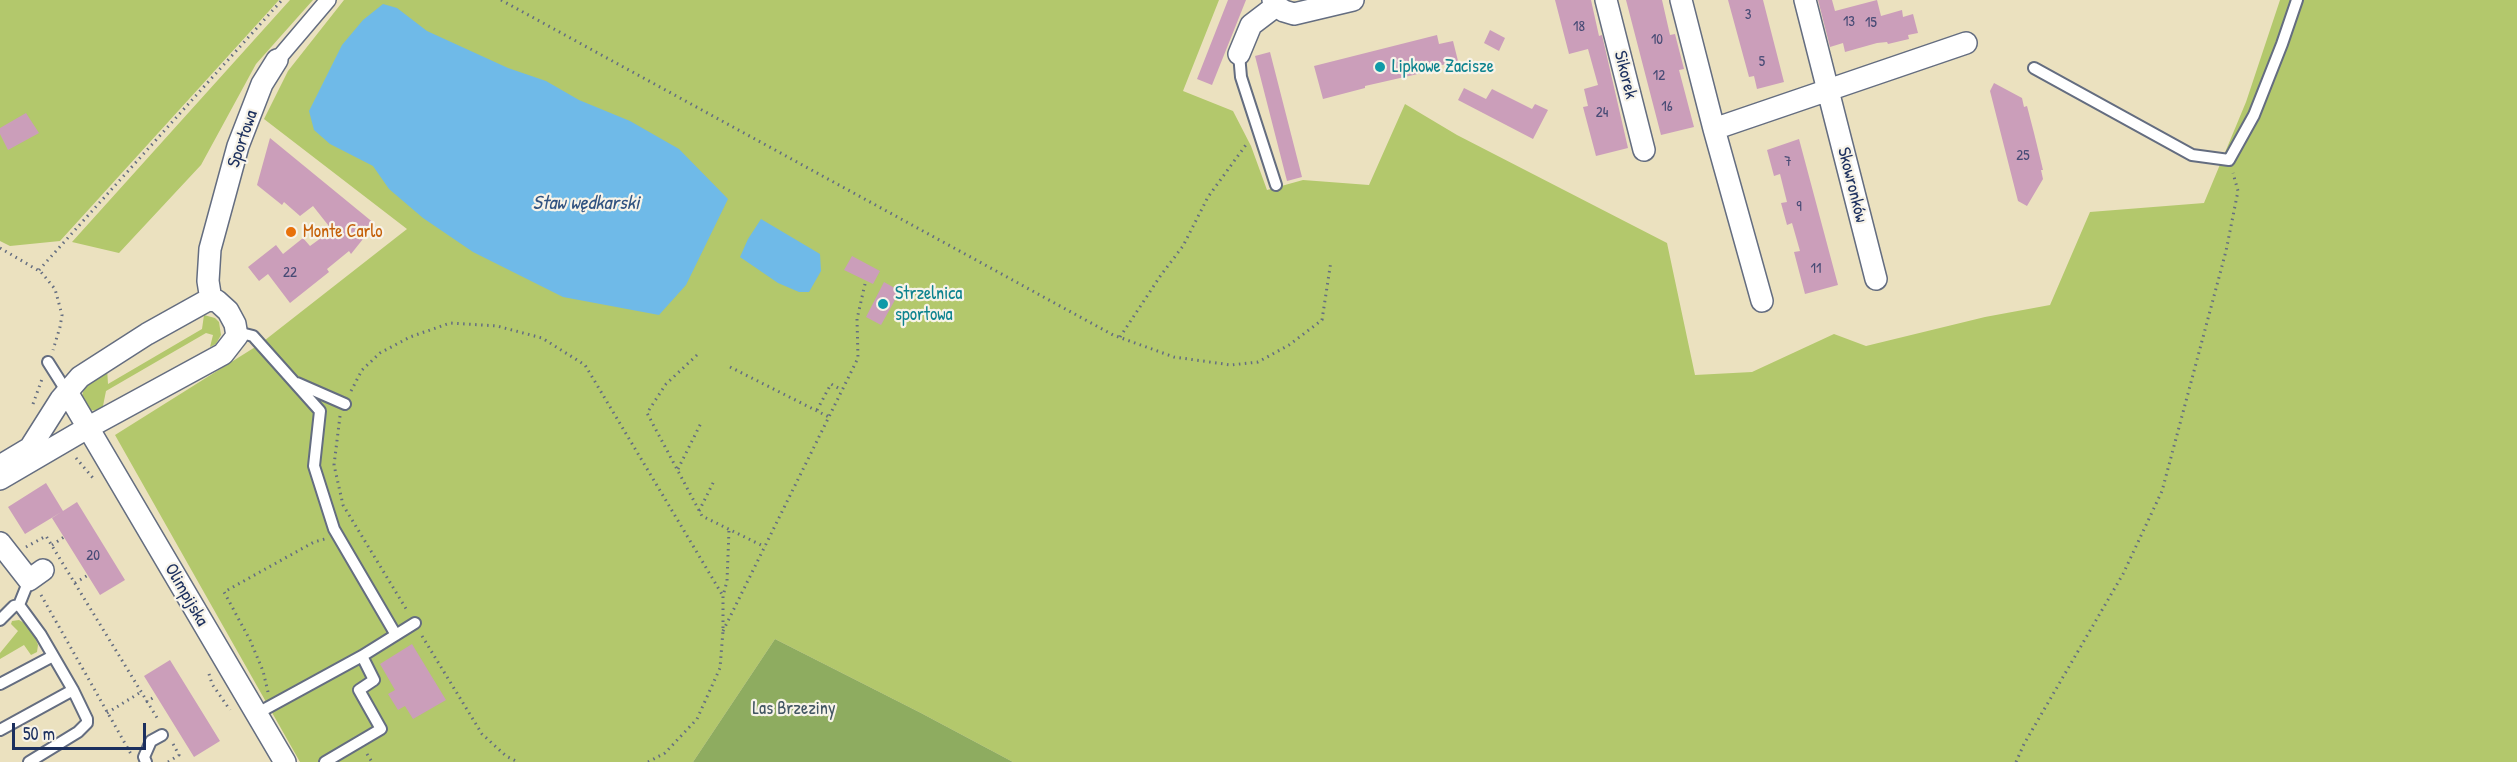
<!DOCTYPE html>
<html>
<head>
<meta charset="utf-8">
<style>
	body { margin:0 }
	#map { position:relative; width:2517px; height:762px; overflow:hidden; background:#ebe1bf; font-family:"Patrick Hand",sans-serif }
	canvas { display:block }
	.scale { position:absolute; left:12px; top:723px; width:134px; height:27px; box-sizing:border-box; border:3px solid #1b2f5e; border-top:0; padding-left:8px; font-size:18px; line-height:21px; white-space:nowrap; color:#1b2f5e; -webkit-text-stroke:4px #f7f3e8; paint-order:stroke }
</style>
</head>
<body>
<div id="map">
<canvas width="2517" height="762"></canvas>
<div class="scale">50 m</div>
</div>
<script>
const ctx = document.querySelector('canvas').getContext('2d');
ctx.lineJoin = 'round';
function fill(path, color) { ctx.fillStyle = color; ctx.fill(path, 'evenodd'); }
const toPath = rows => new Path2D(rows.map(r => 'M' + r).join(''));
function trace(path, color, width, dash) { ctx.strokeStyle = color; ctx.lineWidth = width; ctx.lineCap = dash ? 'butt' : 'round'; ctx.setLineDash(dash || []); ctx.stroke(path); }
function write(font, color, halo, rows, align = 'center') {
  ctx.font = font + ' "Patrick Hand",sans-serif'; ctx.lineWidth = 4.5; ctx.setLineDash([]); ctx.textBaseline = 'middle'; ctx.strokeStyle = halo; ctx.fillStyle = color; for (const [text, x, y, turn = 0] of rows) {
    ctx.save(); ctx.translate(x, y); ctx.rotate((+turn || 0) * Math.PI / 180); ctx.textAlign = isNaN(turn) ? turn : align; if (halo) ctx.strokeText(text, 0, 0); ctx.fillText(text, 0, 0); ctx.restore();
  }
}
fill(toPath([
	[0,0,279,0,60,241,10,246,0,241],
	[290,0,313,0,256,64,201,165,119,253,72,242],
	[344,0,1219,0,1183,91,1233,111,1251,146,1267,190,1303,180,1369,185,1405,104,1457,135,1667,243,1695,375,1752,372,1834,334,1866,346,1985,317,2050,305,2090,212,2204,203,2246,102,2280,0,2517,0,2517,762,1013,762,921,713,775,639,693,762,300,762,115,435,260,344,407,229,264,119,288,71],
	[204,315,215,318,219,322,221,335,216,344,210,347,213,335,206,333,106,391,102,411,88,410,83,404,82,396,85,385,107,368,108,384,202,329],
	[19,620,28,625,35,637,38,645,37,652,31,655,24,645,0,659,0,653,18,631,11,624,12,621]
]), '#b3c86c');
fill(toPath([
	[775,639,921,713,1013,762,693,762]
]), '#8eac60');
fill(toPath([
	[383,4,397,8,427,31,508,68,546,81,579,100,630,121,679,149,728,199,686,285,659,315,563,297,473,252,423,218,389,189,373,166,330,144,314,130,309,111,342,45,363,20],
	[761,219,820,254,821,271,809,292,799,292,778,283,740,257,748,239]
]), '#6fbae8');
fill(toPath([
	[1228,0,1246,0,1212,85,1197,79],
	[1555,0,1591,0,1599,36,1602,35,1628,148,1596,156,1583,107,1588,106,1584,89,1598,85,1588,49,1569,54],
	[1626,0,1662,0,1670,35,1675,34,1684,69,1679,70,1694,127,1661,135],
	[1728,0,1763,0,1784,82,1757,89,1754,76,1749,77],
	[1818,0,1832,0,1835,11,1877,0,1881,16,1902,10,1903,17,1913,14,1918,33,1908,35,1909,39,1888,44,1887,42,1877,43,1845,52,1843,43,1830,47],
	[1490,30,1505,38,1499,51,1484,43],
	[1437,35,1439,44,1453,41,1458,61,1426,69,1431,71,1365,86,1365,88,1323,99,1314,66],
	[1270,52,1302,177,1287,181,1255,56],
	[1994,83,2022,98,2024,107,2027,106,2034,133,2043,170,2041,170,2043,179,2027,206,2018,201,1990,91],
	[1464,88,1486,99,1492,89,1532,109,1535,104,1548,110,1533,139,1458,100],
	[26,113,39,133,8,150,0,134,0,128],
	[270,138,375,224,351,254,349,251,327,269,329,272,290,303,268,274,259,281,248,267,276,245,283,254,303,238,310,246,332,230,313,206,300,216,284,202,282,205,257,185],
	[1799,139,1838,285,1805,294,1794,252,1800,251,1792,223,1787,225,1781,203,1787,202,1780,174,1774,176,1767,150],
	[852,256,880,271,873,284,844,270],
	[884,282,900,291,881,325,866,317],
	[46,483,63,511,25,534,8,507],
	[77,502,125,580,100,595,52,518],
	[412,644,446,700,413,719,405,706,398,710,388,694,395,690,380,664],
	[170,660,220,741,194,757,144,676]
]), '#cb9eba');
const service = toPath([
	[1239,54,1241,77,1276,185],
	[2034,68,2192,155,2229,160,2254,115,2282,44,2297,0],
	[237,332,253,336,320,411,314,466,334,529,396,635],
	[48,362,67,392],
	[297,383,345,404],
	[19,605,41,635,73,690,87,719,87,723,78,732,29,762],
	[0,620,14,606,19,605,29,580],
	[0,684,53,656],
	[256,714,362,656,415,623],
	[0,730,73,690],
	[146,762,144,757,151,741,162,735],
	[325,762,381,729,359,690,374,680,362,656]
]);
const pedestrian = toPath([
	[277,60,328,0]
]);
const minor = toPath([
	[1273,0,1276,6,1284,11,1294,14,1353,0],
	[1606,0,1644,150],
	[1681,0,1714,129,1966,43],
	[1805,0,1876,279],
	[1239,54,1251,25,1276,6],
	[1714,129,1762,301],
	[211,300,208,281,210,249,238,146,262,84,277,60],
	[67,392,285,762],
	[0,466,30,448,61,399,80,377,147,334,208,300,217,301,228,311,235,324,237,336,223,354,89,427,0,479],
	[0,543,29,580,43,570]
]);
trace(service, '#646d80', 14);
trace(pedestrian, '#646d80', 18);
trace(minor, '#646d80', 24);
trace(toPath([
	[501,0,1113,335,1174,357,1231,365,1258,362,1289,345,1322,320,1331,261],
	[0,248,41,272,55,289,62,315,60,327,53,350],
	[39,270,282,0],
	[1120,337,1161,275,1183,246,1208,197,1248,142],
	[697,355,666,384,647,413,702,516,765,547],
	[730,367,829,417],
	[351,391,362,370,380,353,410,337,450,323,497,326,542,338,585,365,723,596],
	[33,404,42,379],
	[817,410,831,384,842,390],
	[340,416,334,465,343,505,408,612],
	[76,458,93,478],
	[678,469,702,421],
	[699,511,715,479],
	[52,545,64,537],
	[26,547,46,536,159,721],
	[75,583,88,575],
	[41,595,131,754],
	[723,631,858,358,857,319,865,284],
	[422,636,482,734,506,756,518,762],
	[209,674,212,684,230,710],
	[268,692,263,671,250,640,224,592,314,542,325,539],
	[146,702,156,696],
	[107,713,141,692],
	[367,754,372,762],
	[168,762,179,755,172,742],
	[648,762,665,753,697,719,720,668,723,631,723,596,727,581,729,530],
	[2016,762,2024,744,2123,574,2162,491,2226,251,2238,191,2233,173]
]), '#646d80', 3, [1.5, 4.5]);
trace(service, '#fff', 10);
trace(pedestrian, '#fff', 15);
trace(minor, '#fff', 21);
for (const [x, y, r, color] of [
	[1380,67,6,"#0f9aa8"],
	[291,232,6,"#e8710a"],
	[883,304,6,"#0f9aa8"]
]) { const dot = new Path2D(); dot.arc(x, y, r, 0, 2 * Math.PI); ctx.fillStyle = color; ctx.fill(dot); trace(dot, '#f7f3e8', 2); }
write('15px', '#474b75', null, [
	["3",1748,15],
	["13",1849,22],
	["15",1871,23],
	["18",1579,27],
	["10",1657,40],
	["5",1762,62],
	["12",1659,76],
	["16",1667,107],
	["24",1602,113],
	["25",2023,156],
	["7",1788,162],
	["9",1799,207],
	["11",1816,269],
	["22",290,273],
	["20",93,556]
]);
write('18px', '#0d838f', '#f7f3e8', [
	["Lipkowe Zacisze",1392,67],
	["Strzelnica",895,294],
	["sportowa",895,315]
], 'left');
write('18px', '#1b2f5e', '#f7f3e8', [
	["Sikorek",1625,75,76],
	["Sportowa",243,139,-71],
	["Skowronków",1852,185,76],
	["Olimpijska",186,595,60]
]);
write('18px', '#c56008', '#f7f3e8', [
	["Monte Carlo",303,232]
], 'left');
write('18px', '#415562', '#f7f3e8', [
	["Las Brzeziny",794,709]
]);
write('italic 20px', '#305280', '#f7f3e8', [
	["Staw wędkarski",586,204]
]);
</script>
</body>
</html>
